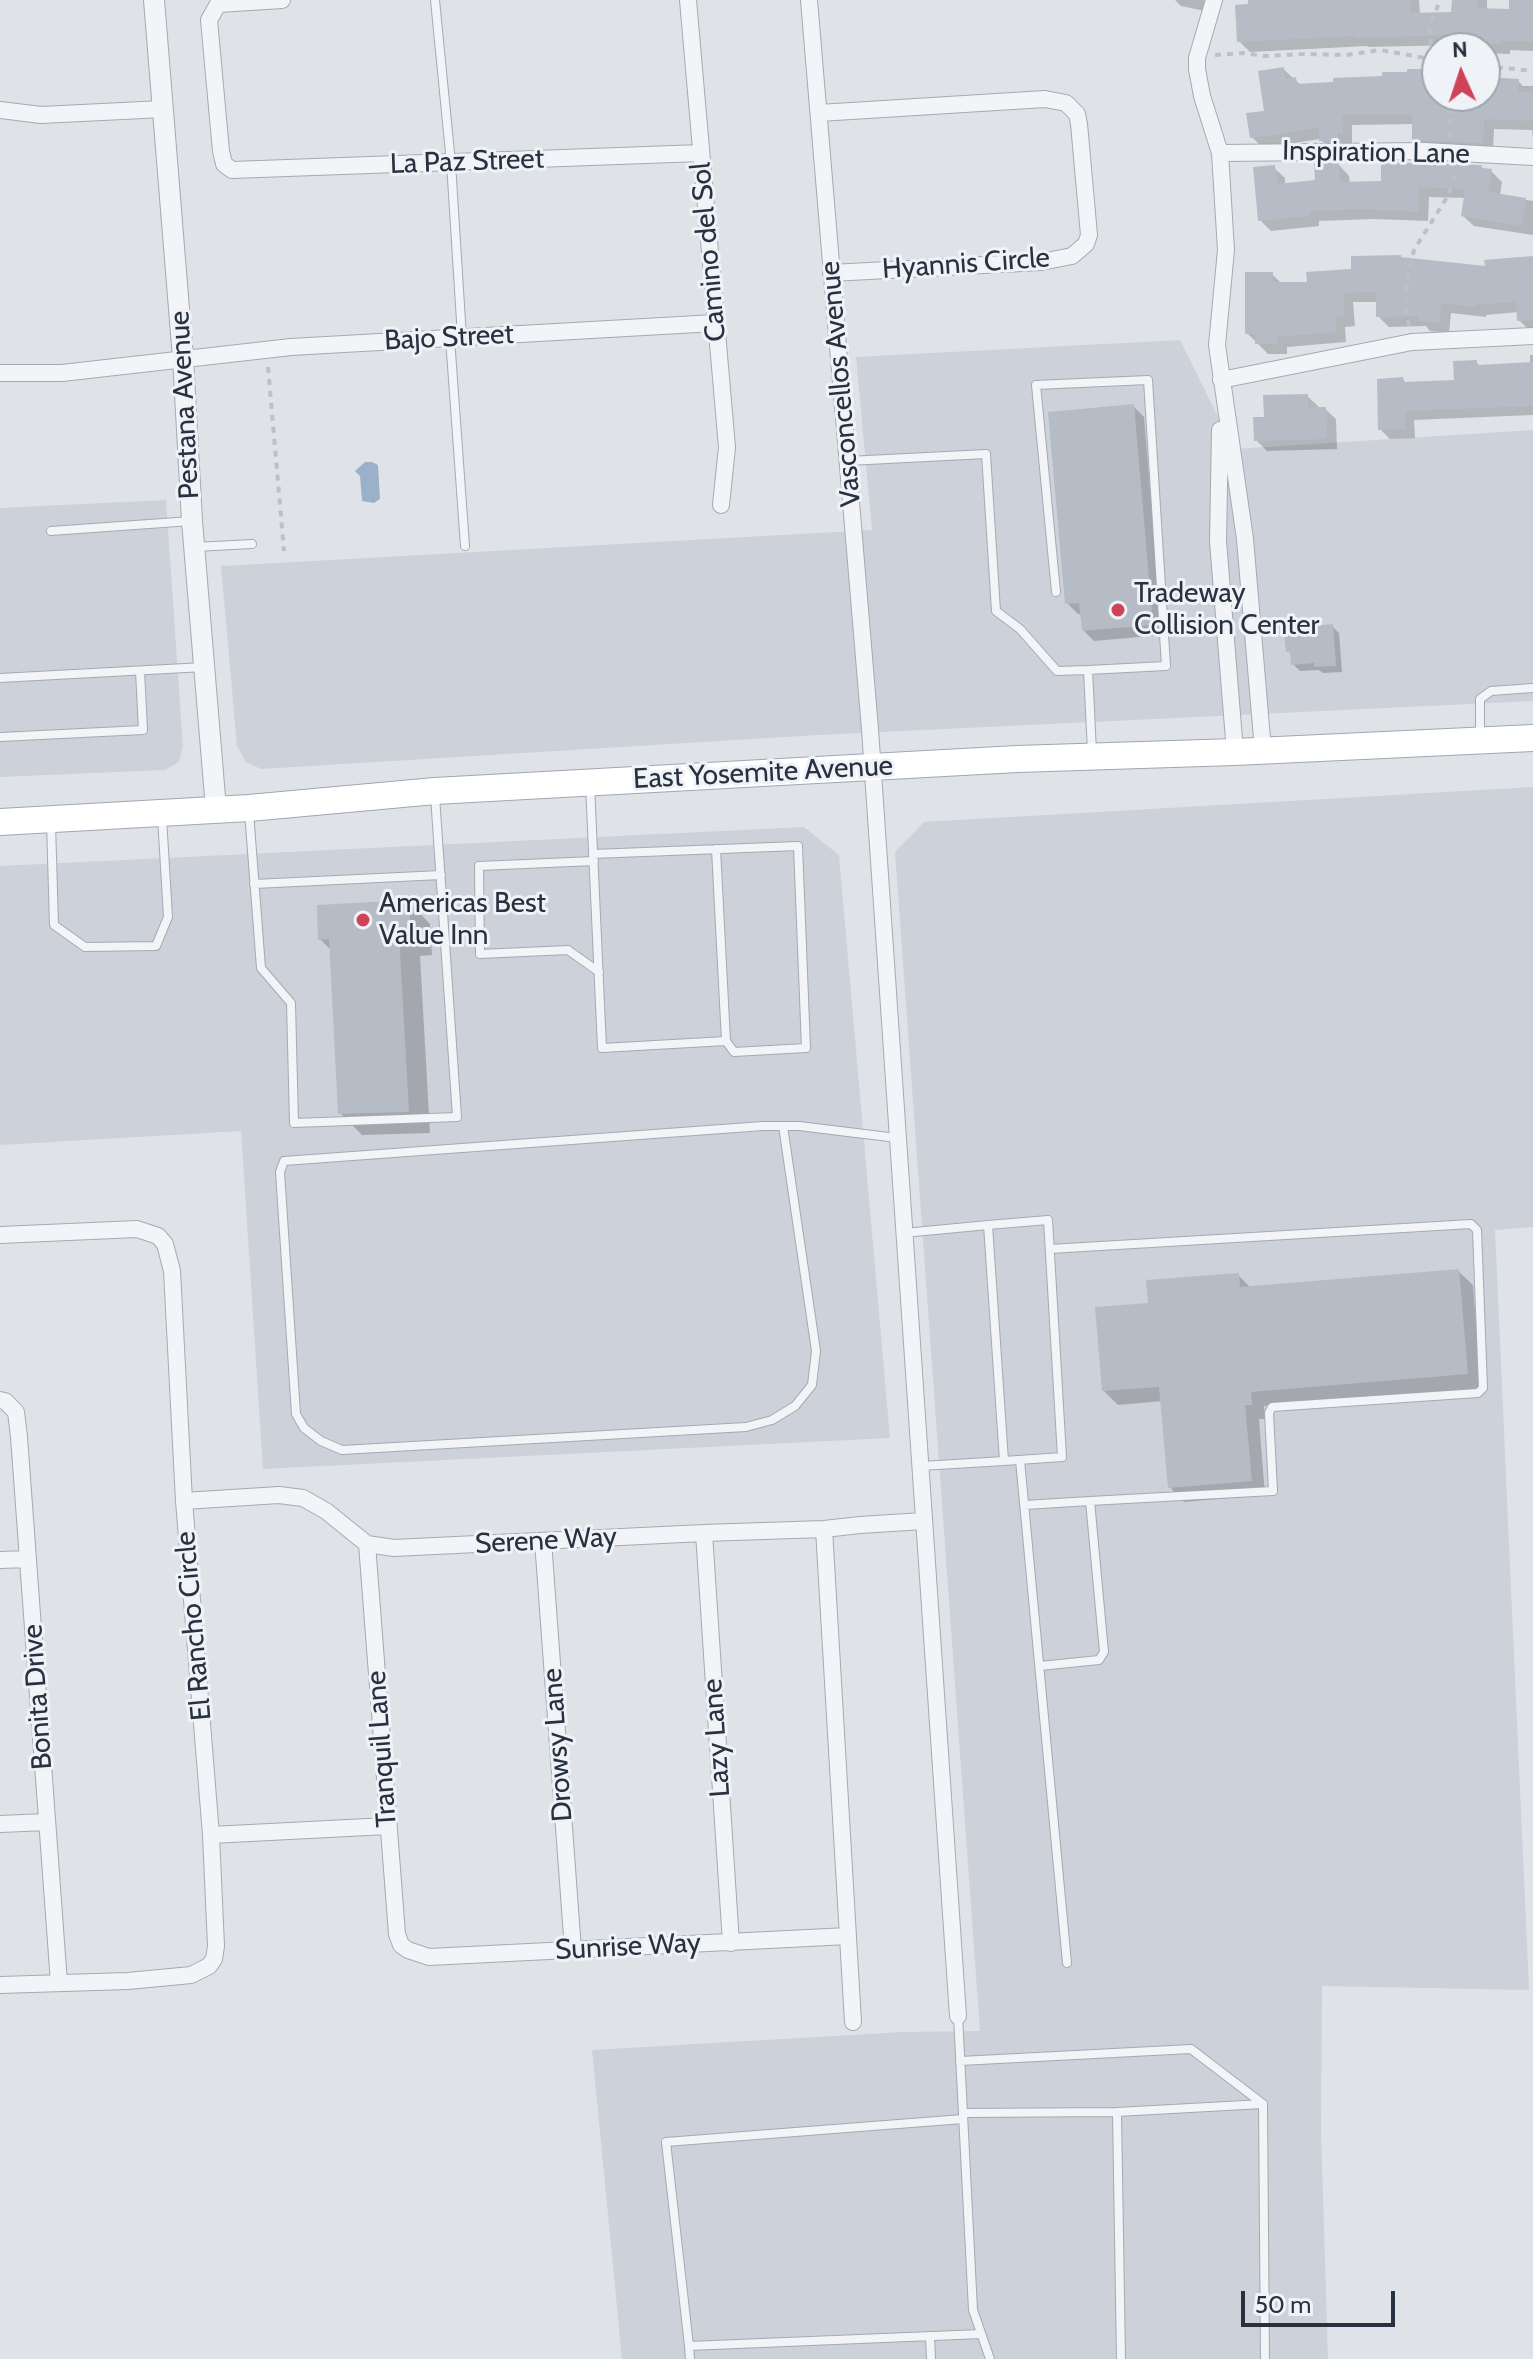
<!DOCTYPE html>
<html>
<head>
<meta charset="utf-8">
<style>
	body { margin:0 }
	#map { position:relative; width:1533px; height:2359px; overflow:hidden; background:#dfe3e8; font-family:Cabin,sans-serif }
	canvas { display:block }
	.north { position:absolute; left:1421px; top:32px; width:80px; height:80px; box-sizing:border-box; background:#eff2f6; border:2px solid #9fa5ad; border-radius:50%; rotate:357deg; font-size:22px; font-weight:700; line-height:32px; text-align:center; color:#283140 }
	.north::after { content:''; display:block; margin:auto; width:28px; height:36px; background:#cf4359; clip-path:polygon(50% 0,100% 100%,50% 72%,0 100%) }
	.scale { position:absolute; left:1241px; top:2291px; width:154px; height:36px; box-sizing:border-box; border:4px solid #283140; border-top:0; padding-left:10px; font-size:24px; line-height:28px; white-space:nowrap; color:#283140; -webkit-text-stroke:6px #eff2f6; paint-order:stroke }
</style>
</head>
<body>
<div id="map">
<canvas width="1533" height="2359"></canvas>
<div class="north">N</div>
<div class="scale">50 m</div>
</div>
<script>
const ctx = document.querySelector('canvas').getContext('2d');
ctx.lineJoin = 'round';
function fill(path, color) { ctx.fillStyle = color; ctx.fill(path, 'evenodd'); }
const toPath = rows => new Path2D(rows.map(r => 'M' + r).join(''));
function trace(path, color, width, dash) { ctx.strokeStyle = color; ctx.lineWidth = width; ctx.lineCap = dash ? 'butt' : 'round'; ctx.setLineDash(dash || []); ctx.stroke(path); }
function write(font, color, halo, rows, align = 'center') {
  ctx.font = font + ' Cabin,sans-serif'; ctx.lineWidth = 6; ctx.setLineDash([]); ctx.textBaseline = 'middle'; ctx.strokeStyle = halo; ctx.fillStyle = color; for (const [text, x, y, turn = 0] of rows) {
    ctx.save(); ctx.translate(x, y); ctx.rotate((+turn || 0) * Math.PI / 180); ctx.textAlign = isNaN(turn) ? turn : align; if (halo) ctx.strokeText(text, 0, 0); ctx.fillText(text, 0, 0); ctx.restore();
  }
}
fill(toPath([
	[1180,340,1234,449,1533,430,1533,701,818,735,261,769,246,762,237,746,221,566,872,530,856,357],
	[166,500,183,747,179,762,165,770,0,777,0,508],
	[1533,787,1533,1227,1495,1230,1529,1990,1322,1986,1321,2130,1328,2359,622,2359,592,2050,903,2032,980,2031,895,852,924,822],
	[804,827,839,855,890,1438,263,1469,241,1131,0,1145,0,866]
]), '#cdd2da');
fill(toPath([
	[365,462,372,462,378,465,380,499,374,503,362,501,360,476,355,471]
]), '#9ab1c9');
fill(toPath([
	[1175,0,1207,0,1205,11,1181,6],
	[1250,0,1419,0,1420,15,1453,14,1454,0,1487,0,1487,10,1511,11,1511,0,1533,0,1533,51,1510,50,1510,54,1485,53,1485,48,1459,48,1456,45,1369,47,1367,46,1250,52,1239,41,1251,6],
	[1283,69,1302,86,1384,78,1433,71,1437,75,1437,96,1485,96,1485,91,1518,81,1523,86,1533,86,1533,139,1532,130,1494,129,1493,149,1425,150,1414,139,1414,124,1352,125,1352,144,1332,151,1320,139,1263,148,1252,137,1266,112],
	[1339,165,1349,176,1350,184,1383,183,1481,167,1491,171,1502,182,1500,196,1533,201,1533,235,1474,226,1463,216,1466,198,1429,197,1428,221,1375,219,1319,221,1319,226,1271,231,1260,220,1274,168,1285,178,1285,185,1317,182],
	[1533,258,1533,331,1530,331,1519,320,1519,312,1486,315,1486,317,1451,313,1449,333,1430,331,1426,326,1389,327,1378,316,1378,302,1353,302,1355,326,1345,327,1346,342,1287,347,1287,354,1268,354,1247,333,1272,274,1282,284,1309,284,1402,259,1487,269],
	[1530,355,1533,355,1533,415,1414,420,1415,438,1390,439,1380,429,1403,380,1407,384,1456,382,1476,362,1480,366,1530,364],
	[1307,396,1318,406,1318,409,1325,409,1336,419,1337,449,1267,451,1256,440,1266,419],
	[1133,406,1144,417,1162,635,1094,641,1083,630,1082,614,1078,614,1067,603],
	[1332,626,1339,633,1342,672,1323,673,1319,670,1300,671,1293,664,1292,655,1288,651,1314,633],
	[409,902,430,924,432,955,420,956,430,1133,362,1135,340,1113,331,950,320,939],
	[1458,1271,1473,1285,1481,1388,1264,1406,1265,1419,1259,1419,1265,1495,1184,1502,1170,1487,1163,1401,1118,1405,1104,1391,1150,1305,1238,1275,1251,1288]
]), '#0003');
fill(toPath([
	[1248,0,1410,0,1410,13,1451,12,1452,0,1477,0,1476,8,1509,9,1509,0,1533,0,1533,42,1500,41,1500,44,1450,42,1450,35,1356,38,1356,36,1237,42,1235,5,1248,4],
	[1284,67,1285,79,1296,77,1297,84,1333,82,1333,78,1382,76,1382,72,1407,72,1407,69,1434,69,1435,96,1485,96,1486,77,1519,79,1518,92,1533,91,1533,121,1484,119,1483,143,1412,140,1412,114,1342,115,1343,134,1338,134,1338,141,1319,141,1319,128,1250,138,1246,113,1264,111,1258,71],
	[1381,162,1482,165,1481,168,1492,169,1489,192,1526,198,1521,226,1461,216,1465,189,1419,187,1418,212,1363,209,1309,211,1310,216,1258,221,1253,167,1275,165,1277,184,1315,180,1314,163,1339,163,1340,182,1381,181],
	[1401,255,1401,257,1485,266,1484,260,1533,256,1533,320,1517,321,1516,302,1476,305,1475,307,1441,303,1439,323,1418,321,1418,316,1376,317,1376,292,1343,293,1345,316,1335,317,1337,332,1277,337,1277,344,1255,344,1255,334,1245,334,1245,272,1273,272,1273,282,1307,282,1306,272,1351,269,1351,256],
	[1477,360,1477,365,1533,362,1533,406,1405,411,1406,429,1378,430,1377,379,1403,377,1404,382,1454,380,1453,361],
	[1308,394,1308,407,1326,407,1327,439,1254,441,1253,417,1264,417,1263,395],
	[1134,404,1153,625,1082,631,1079,603,1065,604,1048,412],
	[1333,624,1336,666,1314,667,1314,663,1291,665,1290,652,1286,652,1284,634,1312,631,1311,626],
	[409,900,411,934,399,935,409,1112,338,1114,329,939,318,940,317,905],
	[1459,1269,1468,1374,1251,1392,1252,1405,1245,1405,1252,1481,1168,1488,1159,1387,1102,1391,1095,1307,1148,1303,1146,1280,1239,1273,1240,1287]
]), '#b6bcc5');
const service = toPath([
	[435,0,451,163,462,337],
	[450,338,465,546],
	[848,461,986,454,996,611,1020,629,1057,671,1088,670,1092,752],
	[51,531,191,521],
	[195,547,252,544],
	[1056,592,1036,385,1148,380,1166,666,1088,670],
	[0,678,204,667],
	[1480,735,1480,699,1491,691,1533,688],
	[0,737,143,730,140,671],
	[590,785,602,1048,726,1041,716,849],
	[249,812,261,968,291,1003,294,1123,457,1117,435,796],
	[51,823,54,925,85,947,156,946,168,917,162,817],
	[593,854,798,846,806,1048,734,1052,726,1041],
	[594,861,479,866,480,954,568,950,599,972],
	[254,884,441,875],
	[783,1126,816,1351,812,1385,795,1406,772,1420,746,1427,342,1450,321,1441,304,1428,296,1414,280,1172,284,1161,763,1126,799,1126,897,1138],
	[904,1233,988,1225,1048,1220,1062,1457,1004,1461,988,1225],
	[1020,1460,1067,1963],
	[921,1466,1004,1461],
	[1025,1505,1090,1501],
	[1040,1666,1099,1660,1104,1652,1090,1501,1273,1491,1269,1413,1272,1407,1478,1393,1483,1388,1477,1230,1471,1224,1050,1249],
	[958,2016,973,2310,990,2359],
	[960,2061,1191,2049,1263,2104],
	[1117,2112,1263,2104,1265,2359],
	[963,2113,1117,2112,1121,2359],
	[930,2336,931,2359],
	[689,2346,666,2142,963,2119],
	[690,2359,689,2346,981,2334]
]);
const minor = toPath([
	[282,0,218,4,209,20,221,151,224,164,232,170,701,153],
	[688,0,727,447,721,505],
	[809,0,870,729,958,2016],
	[1214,0,1197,58,1197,69,1202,96,1220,153,1226,250,1217,345,1245,539,1263,750],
	[0,110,41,115,163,109],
	[819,113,1045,99,1066,103,1077,114,1079,124,1089,235,1086,244,1072,256,1041,262,831,273],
	[1220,153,1425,151,1533,157],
	[0,373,62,373,291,347,715,323],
	[1221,380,1412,342,1533,336],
	[1220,430,1218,541,1235,752],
	[0,1235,137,1229,158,1236,165,1244,172,1271,184,1501,211,1835,216,1946,214,1959,209,1966,191,1975,128,1981,0,1985],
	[0,1400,5,1401,16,1412,19,1437,59,1983],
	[184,1501,279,1495,303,1498,326,1511,367,1544,394,1548,704,1533,824,1529,860,1525,923,1521],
	[824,1529,853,2022],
	[704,1533,731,1943],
	[543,1541,573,1950],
	[367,1544,397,1934,401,1945,408,1950,429,1957,848,1936],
	[0,1560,28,1559],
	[0,1824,47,1822],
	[211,1835,387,1826]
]);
const tertiary = toPath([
	[154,0,183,358,192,521,216,809]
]);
const primary = toPath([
	[0,822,249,808,435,791,1017,759,1235,752,1533,738]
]);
trace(service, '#a4aab2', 10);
trace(minor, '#a4aab2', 18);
trace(tertiary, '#a4aab2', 22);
trace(primary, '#9ea7b4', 28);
trace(toPath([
	[1215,55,1243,53,1265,56,1304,54,1346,55,1380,50,1437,60],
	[1437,55,1432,49,1429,29,1440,0],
	[1485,66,1533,71],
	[1450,137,1451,96],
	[1409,326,1406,308,1408,276,1414,250,1449,194,1456,171],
	[268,367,284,551]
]), '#bdc1c7', 4, [6, 6]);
trace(service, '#f2f4f7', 8);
trace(minor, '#f2f4f7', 16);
trace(tertiary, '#f2f4f7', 20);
trace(primary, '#fff', 26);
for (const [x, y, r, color] of [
	[1118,610,8,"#cf4359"],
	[363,920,8,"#cf4359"]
]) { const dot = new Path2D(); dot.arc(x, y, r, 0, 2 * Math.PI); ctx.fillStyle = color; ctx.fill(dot); trace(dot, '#eff2f6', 3); }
write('28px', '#283140', '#eff2f6', [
	["Inspiration Lane",1376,153,1],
	["La Paz Street",467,162,-2],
	["Camino del Sol",709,252,-95],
	["Hyannis Circle",966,264,-4],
	["Bajo Street",449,338,-3],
	["Vasconcellos Avenue",841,384,-95],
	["Pestana Avenue",185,405,-93],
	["East Yosemite Avenue",763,773,-3],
	["Serene Way",546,1541,-3],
	["El Rancho Circle",194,1626,-95],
	["Bonita Drive",38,1697,-94],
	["Lazy Lane",717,1738,-94],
	["Drowsy Lane",558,1745,-94],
	["Tranquil Lane",382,1749,-94],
	["Sunrise Way",628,1947,-3]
]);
write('28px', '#283140', '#eff2f6', [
	["Tradeway",1134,594],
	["Collision Center",1134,626],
	["Americas Best",379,904],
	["Value Inn",379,936]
], 'left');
</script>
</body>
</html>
